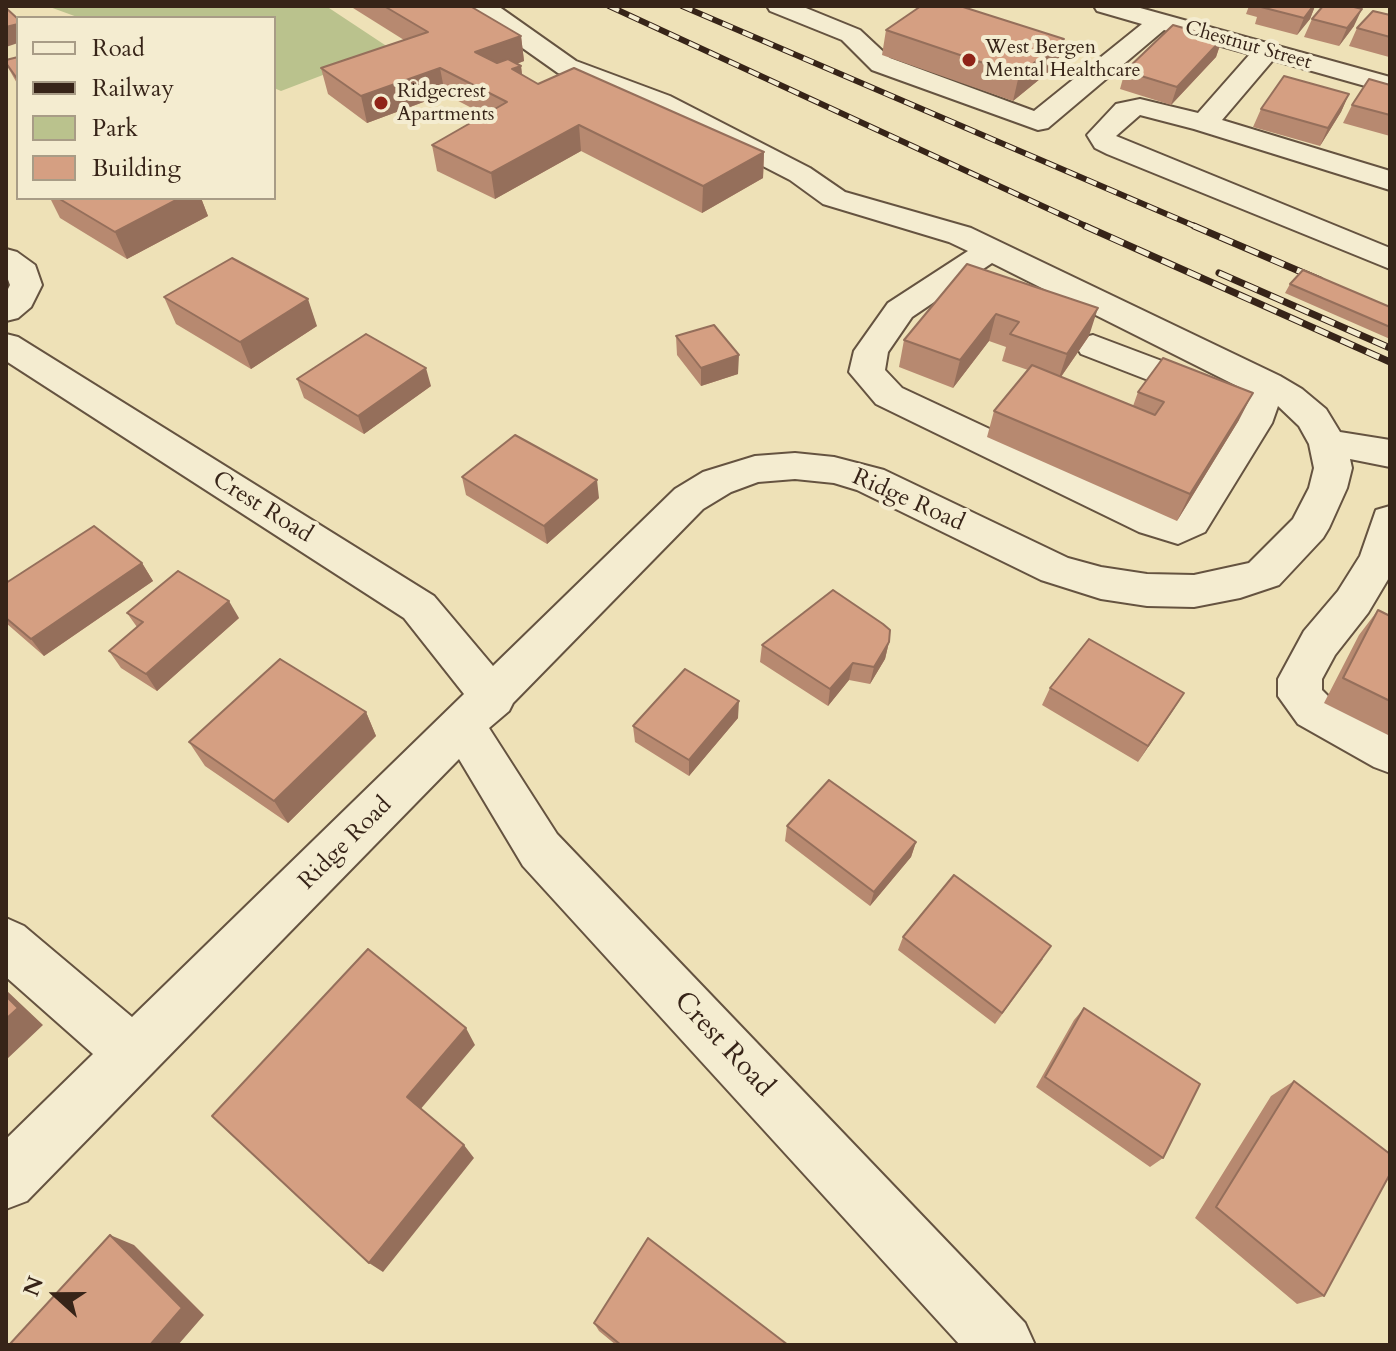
<!DOCTYPE html>
<html>
<head>
<meta charset="utf-8">
<style>
	body { margin:0 }
	#map { position:relative; width:1396px; height:1351px; overflow:hidden; background:#eee1b7; font-family:Cardo,serif }
	canvas { display:block }
	.frame { position:absolute; inset:0; border:8px solid #372418; pointer-events:none }
	.legend { position:absolute; left:16px; top:16px; width:260px; height:184px; box-sizing:border-box; background:#f4ecd0; border:2px solid #a89c86; margin:0; padding:10px 14px; list-style:none; font-size:24px; color:#372418 }
	.legend li { display:flex; align-items:center; gap:16px; height:40px }
	.legend b { width:40px; border:2px solid #a89c86 }
	.north { position:absolute; left:16px; top:1255px; width:80px; height:80px; -webkit-text-stroke:6px #f4ecd0; paint-order:stroke; rotate:291deg; font-size:22px; font-weight:700; line-height:32px; text-align:center; color:#372418 }
	.north::after { content:''; display:block; margin:auto; width:28px; height:36px; background:#372418; clip-path:polygon(50% 0,100% 100%,50% 72%,0 100%) }
</style>
</head>
<body>
<div id="map">
<canvas width="1396" height="1351"></canvas>
<div class="frame"></div>
<ul class="legend">
<li><b style="height:10px;background:#f4ecd0"></b>Road</li>
<li><b style="height:10px;background:#372418"></b>Railway</li>
<li><b style="height:22px;background:#bac28d"></b>Park</li>
<li><b style="height:22px;background:#d59f82"></b>Building</li>
</ul>
<div class="north">N</div>
</div>
<script>
const ctx = document.querySelector('canvas').getContext('2d');
ctx.lineJoin = 'round';
function fill(path, color) { ctx.fillStyle = color; ctx.fill(path, 'evenodd'); }
const toPath = rows => new Path2D(rows.map(r => 'M' + r).join(''));
function trace(path, color, width, dash) { ctx.strokeStyle = color; ctx.lineWidth = width; ctx.lineCap = dash ? 'butt' : 'round'; ctx.setLineDash(dash || []); ctx.stroke(path); }
function write(font, color, halo, rows, align = 'center') {
  ctx.font = font + ' Cardo,serif'; ctx.lineWidth = 8; ctx.setLineDash([]); ctx.textBaseline = 'middle'; ctx.strokeStyle = halo; ctx.fillStyle = color; for (const [text, x, y, turn = 0] of rows) {
    ctx.save(); ctx.translate(x, y); ctx.rotate((+turn || 0) * Math.PI / 180); ctx.textAlign = isNaN(turn) ? turn : align; if (halo) ctx.strokeText(text, 0, 0); ctx.fillText(text, 0, 0); ctx.restore();
  }
}
fill(toPath([
	[47,6,326,6,391,49,281,91,274,88,274,18,80,18]
]), '#bac28d');
const minor = toPath([
	[472,6,498,6,576,61,670,96,810,168,845,192,971,228,1280,376,1302,389,1326,409,1340,432,1390,440,1390,467,1350,459,1352,468,1347,488,1329,528,1323,538,1279,585,1240,598,1194,607,1147,606,1101,599,1041,580,857,490,834,483,795,479,758,482,731,492,703,509,513,703,509,711,489,728,557,834,1025,1323,1035,1345,960,1345,523,866,459,759,27,1201,6,1209,6,1139,93,1054,6,977,6,918,24,926,132,1017,464,694,404,618,6,361,6,334,18,337,434,596,493,666,675,489,703,472,755,456,795,453,834,457,884,470,1068,558,1101,567,1147,574,1194,575,1249,563,1293,519,1309,488,1314,468,1309,444,1299,426,1278,406,1272,423,1205,532,1178,544,1139,532,876,404,849,372,854,351,888,303,968,251,949,242,823,204,790,180,650,108,558,73,490,25,472,6],
	[992,263,1247,391,1236,422,1177,512,1165,511,902,388,885,370,888,352,912,317,992,263],
	[767,6,801,6,860,30,890,58,1034,111,1142,24,1097,11,1094,6,1133,6,1390,77,1390,93,1273,60,1222,120,1390,171,1390,190,1194,129,1140,115,1116,136,1390,248,1390,269,1107,154,1095,148,1087,135,1116,104,1140,99,1198,113,1250,54,1164,30,1048,128,1038,130,872,70,842,40,770,11,767,6],
	[6,249,17,252,35,265,42,285,31,307,18,318,6,321,6,293,10,285,6,274,6,249],
	[1093,335,1223,384,1228,392,1223,400,1210,404,1081,354,1076,346,1081,338,1093,335],
	[1390,506,1390,576,1368,613,1335,655,1322,679,1322,690,1330,698,1390,730,1390,773,1374,767,1298,724,1278,696,1278,679,1304,631,1338,591,1360,556,1376,510,1390,506]
]);
trace(minor, '#655340', 4);
fill(minor, '#f4ecd0');
const railFar1 = toPath([
	[609,6,1090,228],
	[682,6,1199,228]
]);
const rail = toPath([
	[1085,226,1390,362],
	[1194,226,1320,280],
	[1219,273,1390,348]
]);
trace(railFar1, '#372418', 6);
trace(rail, '#372418', 7);
trace(railFar1, '#f4ecd0', 4, [11]);
trace(rail, '#f4ecd0', 5, [14]);
fill(toPath([
	[352,6,470,6,521,36,524,61,517,64,521,66,522,75,538,84,764,152,763,178,702,213,581,151,495,199,437,171,432,145,485,115,445,94,367,123,328,94,321,68,404,40,353,8],
	[1249,6,1315,6,1310,19,1297,35,1255,24,1257,17,1246,14],
	[1390,15,1389,57,1349,46,1357,28],
	[1312,19,1354,26,1339,46,1304,37],
	[886,30,1064,39,1057,65,1013,101,882,55],
	[1222,39,1216,57,1171,105,1120,89,1125,71],
	[18,57,18,85,6,64,6,60],
	[1390,85,1390,136,1343,123,1352,105],
	[1349,94,1341,112,1320,146,1253,127,1261,109],
	[50,198,201,198,208,216,127,259,60,218],
	[967,264,1089,336,1061,377,1133,406,1138,392,1239,420,1177,521,987,437,994,411,1028,370,1002,361,1006,347,989,341,953,388,899,367,904,340],
	[1290,284,1390,307,1390,339,1285,293],
	[164,297,317,326,251,369,176,324],
	[676,336,738,374,701,386,677,355],
	[297,379,431,386,364,434,304,398],
	[462,477,599,498,547,544,466,495],
	[142,563,153,581,44,656,6,623,6,583],
	[1378,610,1390,616,1390,736,1324,703,1359,635],
	[127,613,239,618,157,691,121,668,109,651,137,627],
	[889,642,885,659,870,684,849,680,828,706,760,662,762,645],
	[1050,688,1184,693,1138,762,1042,705],
	[366,712,376,736,288,823,205,766,189,742],
	[738,718,689,776,635,742,633,726],
	[787,826,916,842,911,857,870,906,785,841],
	[903,937,1043,959,995,1024,898,950],
	[1084,1008,1163,1158,1150,1167,1036,1087,1074,1020],
	[1294,1081,1324,1296,1297,1304,1195,1218,1271,1096],
	[594,1323,788,1345,616,1345,599,1331]
]), '#b78970');
fill(toPath([
	[1313,6,1315,6,1310,19,1297,35,1304,18],
	[1362,9,1354,26,1339,46,1347,28],
	[18,24,18,43,6,47,6,27],
	[521,36,524,61,479,77,475,52],
	[1064,39,1057,65,1013,101,1019,75],
	[1222,39,1216,57,1171,105,1177,87],
	[521,66,524,92,512,69],
	[440,68,445,94,367,123,361,96],
	[1349,94,1341,112,1320,146,1328,128],
	[579,125,581,151,495,199,491,173],
	[764,152,763,178,702,213,703,186],
	[180,198,201,198,208,216,127,259,115,232],
	[308,299,317,326,251,369,240,342],
	[1098,308,1089,336,1058,381,1067,354],
	[996,314,989,341,953,388,960,360],
	[739,355,738,374,701,386,701,368],
	[426,368,431,386,364,434,358,416],
	[1253,393,1239,420,1177,521,1190,494],
	[597,480,599,498,547,544,544,526],
	[142,563,153,581,44,656,31,639],
	[229,601,239,618,157,691,146,674],
	[889,642,885,659,870,684,874,667],
	[853,663,849,680,828,706,830,689],
	[1184,693,1174,709,1138,762,1148,746],
	[739,701,738,718,689,776,689,760],
	[366,712,376,736,288,823,274,801],
	[916,842,911,857,870,906,874,892],
	[6,990,43,1025,6,1060],
	[466,1028,475,1045,419,1111,407,1097],
	[464,1145,474,1158,383,1272,369,1263],
	[110,1235,134,1245,204,1315,178,1345,150,1345]
]), '#956f5b');
const building = toPath([
	[384,6,470,6,521,36,475,52,497,63,508,59,521,66,512,69,538,84,574,68,764,152,703,186,579,125,491,173,432,145,507,102,440,68,361,96,321,68,428,32,384,6],
	[921,6,960,6,1064,39,1019,75,886,30,921,6],
	[1262,6,1313,6,1304,18,1261,7,1262,6],
	[1323,6,1350,6,1362,9,1347,28,1312,19,1323,6],
	[6,8,18,19,18,24,6,27,6,8],
	[1373,11,1390,15,1390,37,1357,28,1373,11],
	[1173,25,1222,39,1177,87,1125,71,1173,25],
	[18,57,18,80,6,63,6,60,18,57],
	[1284,76,1349,94,1328,128,1261,109,1284,76],
	[1369,79,1390,85,1390,115,1352,105,1369,79],
	[58,198,180,198,115,232,58,198],
	[232,258,308,299,240,342,164,297,232,258],
	[967,264,1098,308,1067,354,1010,334,1019,322,996,314,960,360,904,340,967,264],
	[1303,270,1390,307,1390,327,1290,284,1303,270],
	[714,325,739,355,701,368,676,336,714,325],
	[366,334,426,368,358,416,297,379,366,334],
	[1163,358,1253,393,1190,494,994,411,1032,365,1155,415,1164,402,1138,392,1163,358],
	[515,435,597,480,544,526,462,477,515,435],
	[94,526,142,563,31,639,6,618,6,583,94,526],
	[178,571,229,601,146,674,109,651,143,622,127,613,178,571],
	[833,590,883,624,890,630,889,642,874,667,853,663,830,689,762,645,833,590],
	[1378,610,1390,616,1390,701,1343,678,1378,610],
	[1089,639,1184,693,1148,746,1050,688,1089,639],
	[280,659,366,712,274,801,189,742,280,659],
	[685,669,739,701,689,760,633,726,685,669],
	[829,780,916,842,874,892,787,826,829,780],
	[954,875,1051,946,1002,1013,903,937,954,875],
	[368,949,466,1028,407,1097,464,1145,369,1263,212,1116,368,949],
	[6,996,18,1008,6,1019,6,996],
	[1084,1008,1200,1084,1163,1158,1045,1077,1084,1008],
	[1294,1081,1390,1154,1390,1174,1324,1296,1216,1207,1294,1081],
	[110,1235,182,1308,150,1345,9,1345,110,1235],
	[648,1238,788,1345,621,1345,594,1323,648,1238]
]);
fill(building, '#d59f82');
trace(building, '#956f5b', 2);
for (const [x, y, r, color] of [
	[969,60,8,"#8f2418"],
	[381,103,8,"#8f2418"]
]) { const dot = new Path2D(); dot.arc(x, y, r, 0, 2 * Math.PI); ctx.fillStyle = color; ctx.fill(dot); trace(dot, '#f4ecd0', 3); }
write('20px', '#372418', '#f4ecd0', [
	["Chestnut Street",1248,46,16]
]);
write('20px', '#372418', '#f4ecd0', [
	["West Bergen",985,48],
	["Mental Healthcare",985,71],
	["Ridgecrest",397,92],
	["Apartments",397,115]
], 'left');
write('24px', '#372418', '#f4ecd0', [
	["Ridge Road",908,501,24],
	["Crest Road",262,508,32],
	["Ridge Road",346,844,-45]
]);
write('28px', '#372418', '#f4ecd0', [
	["Crest Road",723,1045,47]
]);
</script>
</body>
</html>
